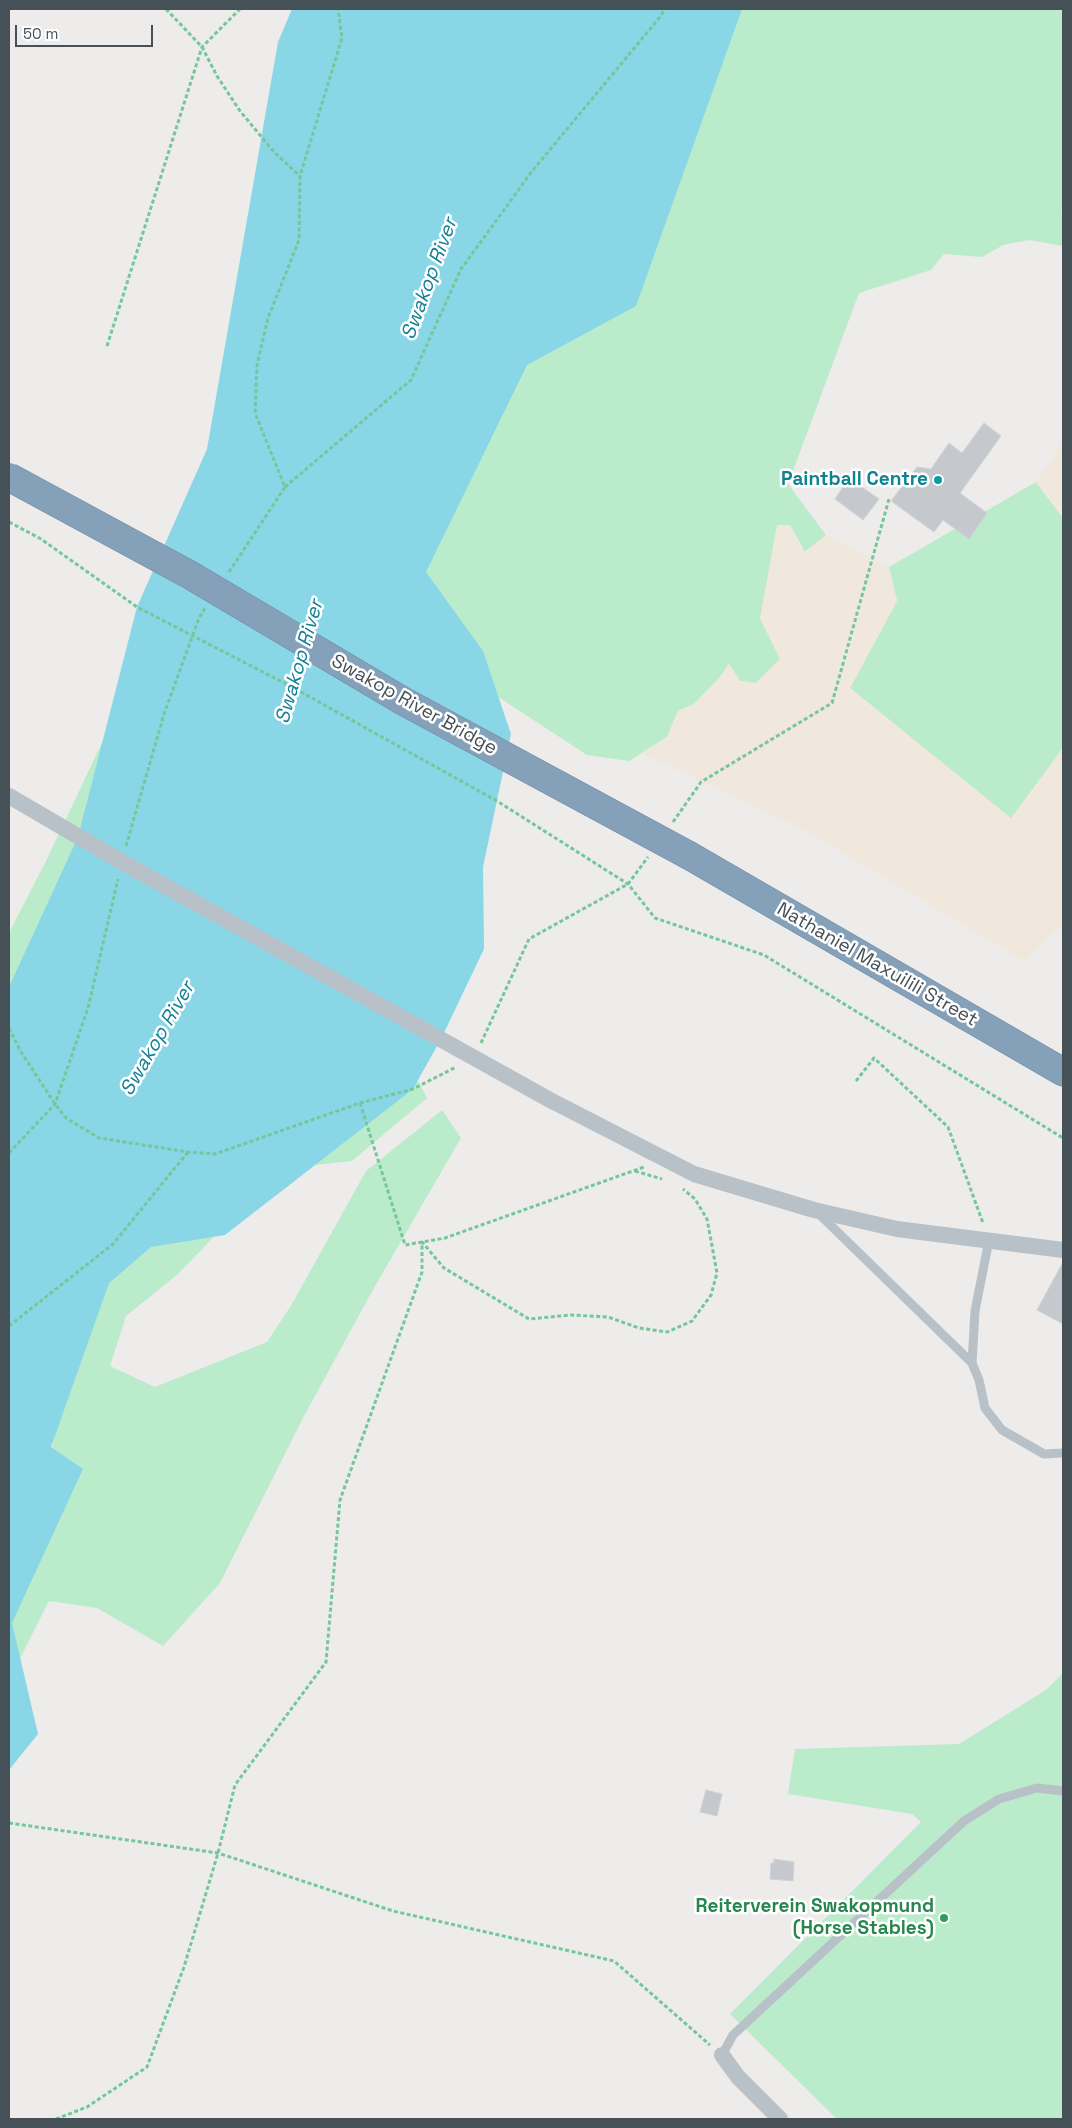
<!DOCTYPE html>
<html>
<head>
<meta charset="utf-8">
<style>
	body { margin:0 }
	#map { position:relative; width:1072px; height:2128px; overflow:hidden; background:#eeebeb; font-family:"Space Grotesk",sans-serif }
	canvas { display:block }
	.frame { position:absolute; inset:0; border:10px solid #455057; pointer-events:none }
	.scale { position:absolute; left:15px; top:25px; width:138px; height:22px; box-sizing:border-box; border:2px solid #455057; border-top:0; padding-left:6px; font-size:15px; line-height:18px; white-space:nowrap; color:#455057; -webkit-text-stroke:4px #fff; paint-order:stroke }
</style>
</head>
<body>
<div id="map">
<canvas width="1072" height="2128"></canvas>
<div class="frame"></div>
<div class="scale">50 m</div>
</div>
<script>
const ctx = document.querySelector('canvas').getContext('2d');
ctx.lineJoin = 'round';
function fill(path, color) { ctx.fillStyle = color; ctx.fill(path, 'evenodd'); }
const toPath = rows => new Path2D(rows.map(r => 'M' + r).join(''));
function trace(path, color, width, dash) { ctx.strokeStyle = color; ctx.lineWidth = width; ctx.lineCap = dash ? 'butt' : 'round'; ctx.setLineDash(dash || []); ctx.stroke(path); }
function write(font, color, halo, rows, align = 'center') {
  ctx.font = font + ' "Space Grotesk",sans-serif'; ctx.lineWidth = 5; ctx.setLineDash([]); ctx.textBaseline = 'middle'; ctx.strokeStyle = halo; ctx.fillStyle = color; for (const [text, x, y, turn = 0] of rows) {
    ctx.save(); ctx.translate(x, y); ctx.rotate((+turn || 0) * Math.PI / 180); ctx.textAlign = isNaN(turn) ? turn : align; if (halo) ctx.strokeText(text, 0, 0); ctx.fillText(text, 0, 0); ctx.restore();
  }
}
fill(toPath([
	[315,9,1063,9,1063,205,1061,212,1063,211,1063,246,1029,240,1003,245,982,257,944,254,931,270,859,293,788,484,826,535,805,552,790,525,760,618,780,659,756,683,740,681,729,664,720,677,694,704,678,711,667,737,629,761,587,755,411,640,403,1052,427,1098,352,1161,279,1169,178,1274,126,1316,110,1366,155,1387,267,1342,292,1304,366,1171,442,1110,461,1138,375,1286,304,1416,220,1583,163,1646,97,1608,49,1601,9,1680,9,1582,47,1488,69,1322,9,1350,9,933,47,859,133,677,225,468],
	[1036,482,1063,518,1063,748,1011,819,850,688,897,601,889,567],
	[1063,1673,1063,2119,837,2119,730,2014,921,1822,912,1814,788,1794,795,1749,959,1744,1046,1690]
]), '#baebcb');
fill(toPath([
	[1062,444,1063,445,1063,518,1036,482],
	[777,525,790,525,804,552,826,535,889,567,897,601,850,688,1011,818,1063,748,1063,924,1025,962,806,831,641,753,667,737,678,711,694,704,720,677,729,664,740,681,756,683,780,659,760,618]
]), '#f0e8dc');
fill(toPath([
	[292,9,742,9,636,306,527,365,426,572,483,651,511,734,483,867,484,949,441,1039,413,1089,225,1235,151,1247,109,1283,51,1447,83,1469,12,1623,38,1734,9,1770,9,987,78,837,137,607,207,449,278,42]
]), '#89d7e6');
const building = toPath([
	[984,423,1001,436,960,493,987,513,969,539,943,520,934,532,891,501,917,467,931,469,949,443,962,453,984,423],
	[849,478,879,499,863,520,835,499,849,478],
	[1063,1262,1063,1324,1037,1310,1063,1262],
	[706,1790,722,1794,717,1816,700,1812,706,1790],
	[774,1859,794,1862,793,1881,770,1879,771,1863,774,1863,774,1859]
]);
fill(building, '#c5c9ce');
trace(building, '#cfd2d7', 1);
const highway = toPath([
	[690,856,1063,1072]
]);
trace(highway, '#708ba4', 29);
trace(toPath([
	[166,9,202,47,217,76,240,111,274,152,300,176],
	[107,346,202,47,240,9],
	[285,487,411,380,461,269,533,170,660,17,665,9],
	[9,522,41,539,137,607,292,687,497,801,628,884,655,918,764,955,1063,1138],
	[229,572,285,487,255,413,257,365,268,318,299,240,300,176,342,38,338,9],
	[673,822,701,782,832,703,889,499],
	[126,846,164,714,199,618,205,608],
	[9,1028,21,1052,55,1104,66,1118,99,1138,188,1152,215,1154,360,1103,413,1089,456,1067],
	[481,1043,529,939,628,884,648,857],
	[856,1081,874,1058,948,1127,983,1223],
	[360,1103,405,1245,445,1238,644,1167],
	[9,1153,55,1104,88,1008,118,879],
	[635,1171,662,1179],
	[9,1326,113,1244,188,1152],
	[9,1823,218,1853,393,1911,614,1961,710,2045],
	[56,2119,87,2107,147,2067,184,1967,218,1853,235,1785,326,1662,340,1500,422,1272,422,1242,444,1268,529,1319,571,1315,608,1317,639,1328,667,1332,692,1321,711,1295,717,1273,707,1219,695,1199,683,1189]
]), '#74c79b', 3, [4, 2.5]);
trace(toPath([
	[818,1213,972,1363,979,1380,985,1408,1002,1430,1044,1454,1063,1453],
	[972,1363,975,1311,989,1240],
	[722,2055,733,2035,964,1821,999,1799,1037,1788,1063,1791]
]), '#b7c1c7', 9);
trace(toPath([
	[9,796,122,862,550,1100,694,1174,814,1210,897,1229,1063,1250],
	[722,2055,738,2077,780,2119]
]), '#b7c1c7', 16);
trace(highway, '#85a0b9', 28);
const highwayBridge = toPath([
	[9,477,190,575,403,701,690,856]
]);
trace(highwayBridge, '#708ba4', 29, []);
trace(highwayBridge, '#85a0b9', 28);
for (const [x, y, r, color] of [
	[938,480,5,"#0f9aa8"],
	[944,1918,5,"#2e9e5b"]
]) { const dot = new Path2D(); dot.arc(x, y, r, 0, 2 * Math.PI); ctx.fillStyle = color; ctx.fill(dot); trace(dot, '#fff', 2); }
write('bold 19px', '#0d838f', '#fff', [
	["Paintball Centre",928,480]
], 'right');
write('19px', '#455057', '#fff', [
	["Swakop River Bridge",414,705,29],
	["Nathaniel Maxuilili Street",877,965,30]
]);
write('bold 19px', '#27864d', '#fff', [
	["Reiterverein Swakopmund",934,1907],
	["(Horse Stables)",934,1929]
], 'right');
write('italic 20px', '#138095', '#fff', [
	["Swakop River",430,279,-70],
	["Swakop River",300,662,-74],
	["Swakop River",158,1039,-60]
]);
</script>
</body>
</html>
